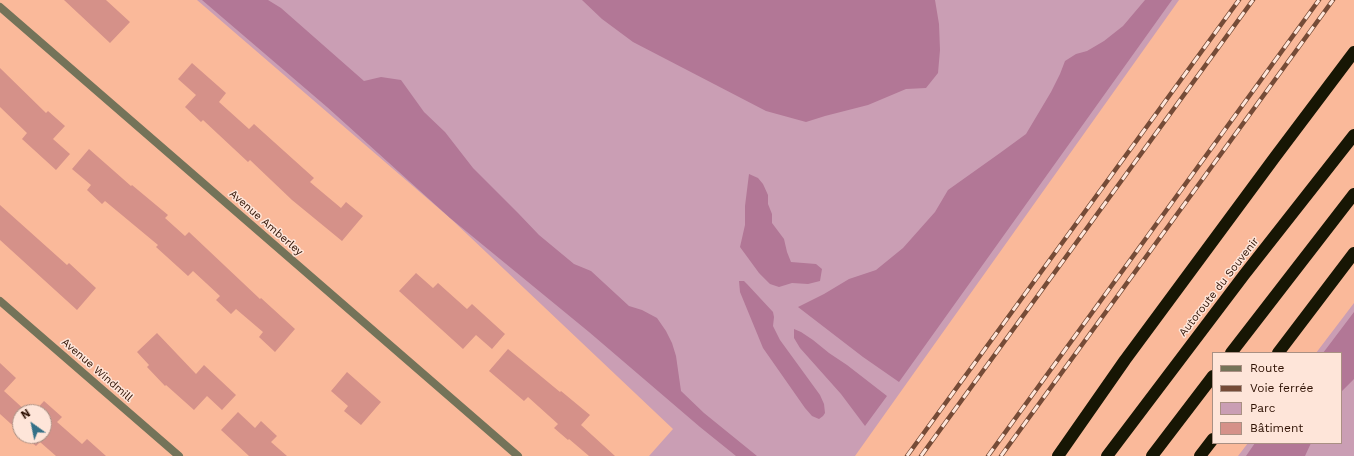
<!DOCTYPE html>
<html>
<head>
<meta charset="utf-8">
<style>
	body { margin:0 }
	#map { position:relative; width:1354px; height:456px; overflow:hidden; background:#fab99a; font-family:"Work Sans",sans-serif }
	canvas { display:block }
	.legend { position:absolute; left:1212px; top:352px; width:130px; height:92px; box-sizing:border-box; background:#fee5d9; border:1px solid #aa9083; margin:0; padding:5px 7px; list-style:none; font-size:12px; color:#2d1002 }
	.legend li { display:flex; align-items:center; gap:8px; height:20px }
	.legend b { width:20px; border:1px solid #aa9083 }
	.north { position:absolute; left:12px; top:404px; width:40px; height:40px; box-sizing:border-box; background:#fee5d9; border:1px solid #aa9083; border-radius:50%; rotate:327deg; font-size:11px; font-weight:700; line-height:16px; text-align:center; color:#2d1002 }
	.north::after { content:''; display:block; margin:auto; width:14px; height:18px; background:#347087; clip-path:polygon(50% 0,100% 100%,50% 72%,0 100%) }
</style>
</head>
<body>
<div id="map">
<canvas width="1354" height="456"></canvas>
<ul class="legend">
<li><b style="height:5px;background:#747359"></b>Route</li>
<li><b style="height:5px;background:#754b37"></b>Voie ferrée</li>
<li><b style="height:11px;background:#ca9eb4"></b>Parc</li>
<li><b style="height:11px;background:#d59189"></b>Bâtiment</li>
</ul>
<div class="north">N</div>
</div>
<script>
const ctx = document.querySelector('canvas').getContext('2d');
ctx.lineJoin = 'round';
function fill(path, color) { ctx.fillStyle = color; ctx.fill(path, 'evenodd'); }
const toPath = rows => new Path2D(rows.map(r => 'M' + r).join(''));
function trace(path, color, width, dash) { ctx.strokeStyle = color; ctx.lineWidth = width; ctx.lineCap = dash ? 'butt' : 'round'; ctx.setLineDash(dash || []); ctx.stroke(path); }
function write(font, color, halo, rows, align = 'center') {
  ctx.font = font + ' "Work Sans",sans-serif'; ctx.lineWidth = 3; ctx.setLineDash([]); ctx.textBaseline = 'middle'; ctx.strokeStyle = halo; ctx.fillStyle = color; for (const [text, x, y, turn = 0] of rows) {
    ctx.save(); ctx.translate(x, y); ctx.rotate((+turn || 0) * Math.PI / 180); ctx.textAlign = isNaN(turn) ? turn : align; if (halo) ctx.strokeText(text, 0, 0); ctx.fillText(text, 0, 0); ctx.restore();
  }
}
fill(toPath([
	[197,0,1179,0,855,456,649,456,673,429,450,218],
	[1354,303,1354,456,1238,456,1248,443,1341,443,1341,353,1316,353]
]), '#ca9eb4');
fill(toPath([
	[202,0,268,0,281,8,364,81,381,77,401,80,424,112,445,132,473,168,518,213,539,235,574,264,591,271,629,306,642,310,657,318,666,331,672,343,676,356,681,391,704,413,757,456,736,456,700,427,589,332,450,218,327,107],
	[582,0,935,0,939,24,940,50,938,73,926,88,906,89,868,105,825,116,806,122,766,111,633,42,602,19],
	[1145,0,1172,0,899,382,863,357,798,307,824,294,849,279,876,270,903,248,935,212,948,190,1000,153,1026,134,1051,92,1060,74,1065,61,1076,54,1087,51,1104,41,1123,26],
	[749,174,758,178,763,184,768,195,768,204,772,214,772,223,784,239,787,252,791,262,816,264,822,269,820,281,808,284,792,283,779,287,770,284,759,273,740,247,745,225,745,206],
	[739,281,744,281,747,284,773,312,774,317,773,326,780,340,820,395,824,404,825,413,823,416,819,419,812,416,805,408,763,348,740,292],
	[1354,312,1354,379,1341,392,1341,353,1323,353],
	[794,329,801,332,813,340,829,353,847,365,887,396,865,426,841,394,800,348,794,338],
	[1255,443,1311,443,1305,456,1246,456]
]), '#b27796');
fill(toPath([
	[64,0,106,0,130,22,110,43],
	[192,63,226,93,219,102,249,129,254,124,314,178,310,182,341,208,346,202,363,216,342,241,292,200,250,160,248,162,203,120,201,122,185,107,196,95,178,79],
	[0,68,46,113,48,111,65,126,53,139,70,154,56,170,22,139,27,133,0,107],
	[89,149,131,186,132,185,168,215,165,218,185,236,189,232,260,299,261,298,295,329,275,352,259,337,263,332,236,309,231,314,216,300,220,296,193,271,188,276,156,247,158,245,105,201,102,204,87,190,91,185,72,169],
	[0,205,67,265,69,263,96,288,77,310,0,240],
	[416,273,433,288,438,283,467,309,472,304,505,334,492,349,476,335,463,349,399,291],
	[157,333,196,374,204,365,236,395,222,410,207,396,194,410,166,385,165,386,147,367,149,365,137,352],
	[508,349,560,392,561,391,590,415,581,425,615,456,589,456,569,439,568,440,554,428,558,424,528,397,524,401,489,371],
	[0,363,16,378,4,391,27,412,20,412,20,432,0,414],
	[347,372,381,402,361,425,344,411,348,406,331,391],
	[44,401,62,417,57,422,82,444,87,439,106,456,56,456,40,442,36,446,24,436,44,436,44,412,34,412],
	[238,412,255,428,261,421,277,436,271,442,287,456,249,456,221,430]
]), '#d59189');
trace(toPath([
	[0,7,518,456],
	[0,301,179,456]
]), '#747359', 8);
trace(toPath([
	[1231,353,1354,194],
	[1278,353,1354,253],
	[1058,456,1125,360,1275,157,1354,52],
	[1107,456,1244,275,1354,135],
	[1152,456,1213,376],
	[1200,456,1213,439]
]), '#171604', 12);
const rail = toPath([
	[907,456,1239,0],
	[921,456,1253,0],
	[988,456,1319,0],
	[1001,456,1333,0]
]);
trace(rail, '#754b37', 4.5);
trace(rail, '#fee5d9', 3, [9]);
write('11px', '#2d1002', '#fee5d9', [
	["Avenue Amberley",266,223,41],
	["Autoroute du Souvenir",1219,287,-52],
	["Avenue Windmill",97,370,41]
]);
</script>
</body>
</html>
